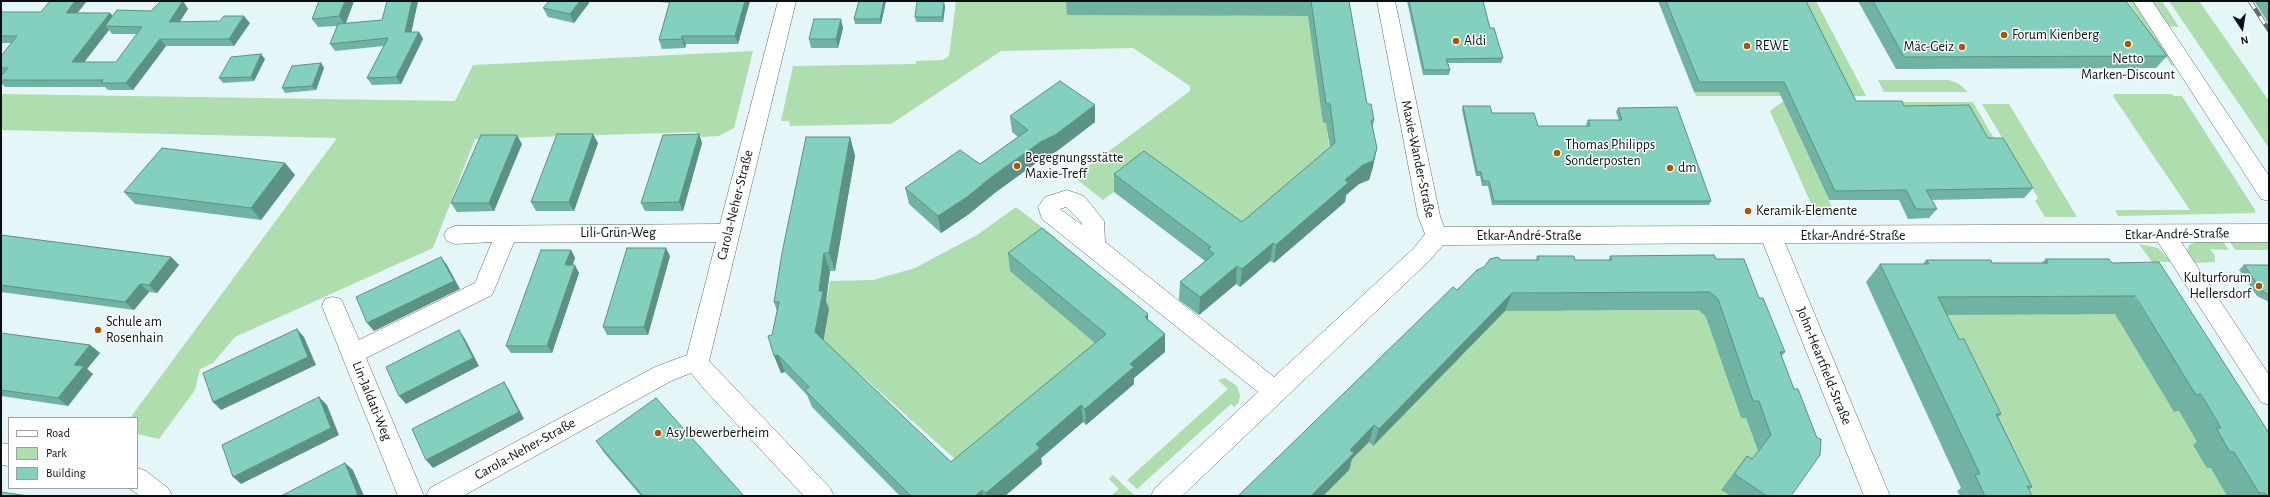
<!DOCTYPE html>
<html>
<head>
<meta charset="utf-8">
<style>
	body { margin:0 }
	#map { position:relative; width:2270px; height:497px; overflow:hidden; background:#e5f6f8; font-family:"Alegreya Sans",sans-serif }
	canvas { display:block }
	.frame { position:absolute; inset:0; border:2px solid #0a1011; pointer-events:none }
	.legend { position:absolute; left:8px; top:417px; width:130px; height:72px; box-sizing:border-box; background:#fff; border:1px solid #9d9fa0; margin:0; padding:5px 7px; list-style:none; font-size:12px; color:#0a1011 }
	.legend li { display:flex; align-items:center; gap:8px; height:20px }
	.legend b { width:20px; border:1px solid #9d9fa0 }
	.north { position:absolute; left:2222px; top:8px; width:40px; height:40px; -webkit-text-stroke:3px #fff; paint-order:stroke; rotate:168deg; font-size:11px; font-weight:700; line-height:16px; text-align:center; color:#0a1011 }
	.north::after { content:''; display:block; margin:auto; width:14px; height:18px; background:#0a1011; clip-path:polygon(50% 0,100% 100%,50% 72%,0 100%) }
</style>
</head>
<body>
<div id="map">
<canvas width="2270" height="497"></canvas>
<div class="frame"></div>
<ul class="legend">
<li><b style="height:5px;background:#fff"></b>Road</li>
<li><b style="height:11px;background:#aeddae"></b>Park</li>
<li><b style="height:11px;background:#82d0bd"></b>Building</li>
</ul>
<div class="north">N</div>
</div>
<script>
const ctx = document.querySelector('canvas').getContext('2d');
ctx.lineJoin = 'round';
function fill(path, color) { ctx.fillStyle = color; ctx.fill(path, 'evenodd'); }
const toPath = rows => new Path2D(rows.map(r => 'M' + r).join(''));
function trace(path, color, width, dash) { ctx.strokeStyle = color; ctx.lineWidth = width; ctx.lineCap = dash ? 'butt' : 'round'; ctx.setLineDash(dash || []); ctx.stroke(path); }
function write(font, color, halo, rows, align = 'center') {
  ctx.font = font + ' "Alegreya Sans",sans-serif'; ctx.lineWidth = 3; ctx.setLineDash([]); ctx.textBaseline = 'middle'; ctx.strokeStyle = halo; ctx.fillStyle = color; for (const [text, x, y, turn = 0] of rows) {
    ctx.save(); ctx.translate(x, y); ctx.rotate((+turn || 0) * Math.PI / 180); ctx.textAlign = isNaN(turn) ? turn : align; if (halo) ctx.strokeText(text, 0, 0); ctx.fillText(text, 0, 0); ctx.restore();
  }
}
fill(toPath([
	[956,1,1068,1,1231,14,1231,16,1296,16,1311,11,1323,122,1331,123,1327,131,1331,162,1249,233,1144,170,1103,200,1074,177,1190,91,1190,86,1133,48,1001,51,891,124,790,126,789,121,781,121,793,66,916,64,916,61,943,60,949,56],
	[1795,1,1816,1,1866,96,1696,96,1694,92,1840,91],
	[2128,1,2135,1,2177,66,2172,66],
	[2151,1,2162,1,2179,27,2168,26],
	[2169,1,2199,1,2269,101,2269,148],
	[753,51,734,128,719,136,702,137,696,132,475,139,433,248,235,337,213,363,200,369,195,390,159,439,137,434,137,418,130,418,337,138,1,130,1,94,455,101,473,65],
	[1878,80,1949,80,1959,84,1968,92,1884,92],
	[2114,94,2172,94,2174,96,2182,96,2255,210,2255,213,2118,216,2115,210,2190,210,2113,96],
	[1782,102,1861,102,1790,116,1836,216,1817,217,1770,111],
	[1890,102,1973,102,1997,144,1897,116],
	[1982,104,2009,104,2077,217,2045,217,2035,201,2038,198],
	[1016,207,1056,238,1011,271,1042,298,1045,296,1112,357,966,469,859,373,851,378,822,350,829,310,825,309,830,281,873,280,915,268,977,235],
	[2198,242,2223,242,2229,250,2210,249,2215,256,2215,262,2193,263,2187,250,2189,245],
	[2230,242,2269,242,2269,250,2235,250],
	[2139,244,2158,248,2172,262,2152,262],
	[1563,307,1565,311,1711,310,1733,396,1741,418,1746,418,1758,451,1739,475,1731,496,1320,496,1349,470,1345,466,1369,442,1373,445,1433,384,1458,351,1463,354,1470,347,1466,344,1477,339,1505,311],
	[2116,307,2130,338,2142,358,2147,358,2161,390,2174,412,2179,411,2230,496,2010,496,1938,308],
	[1225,378,1237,386,1240,395,1239,402,1234,407,1231,404,1137,489,1127,480,1228,389,1218,380],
	[1113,475,1135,496,1111,496,1119,489,1109,479]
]), '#aeddae');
const minor = toPath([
	[778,1,796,1,709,361,830,488,834,496,804,496,705,390,691,373,671,381,463,496,426,496,430,488,655,367,687,355,716,242,514,242,492,295,366,358,424,496,398,496,322,306,325,299,333,297,341,299,359,340,475,283,492,242,455,244,447,241,444,235,447,229,455,226,720,224,778,1],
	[1377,1,1395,1,1440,216,1444,227,2269,224,2269,242,2181,242,2269,375,2269,405,2261,402,2158,242,1785,243,1890,496,1864,496,1763,243,1443,245,1430,260,1182,496,1151,496,1155,488,1258,392,1042,219,1038,207,1045,197,1067,190,1084,196,1104,221,1105,242,1274,377,1414,248,1425,234,1418,216,1377,1],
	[1066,207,1082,223,1082,225,1060,209,1066,207],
	[2133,1,2152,1,2269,176,2269,201,2261,199,2133,1],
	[1,443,9,444,9,466,1,465,1,443],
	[137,468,146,471,168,488,172,496,140,496,129,488,137,488,137,468]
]);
trace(minor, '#5d6c6e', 1);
fill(minor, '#fff');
const rail = toPath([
	[2250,1,2269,30]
]);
trace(rail, '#626c6e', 4.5);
trace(rail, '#fff', 3, [9]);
fill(toPath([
	[183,1,188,9,180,21,250,23,234,46,166,46,133,90,108,90,105,87,5,87,1,83,1,76,2,75,1,75,1,56,11,43,1,43,1,12,110,13,113,16,151,11],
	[109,30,112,34,137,34,116,62,84,62],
	[354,1,346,23,382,20,387,1,418,1,411,32,419,32,423,39,401,84,372,85,367,78,384,46,335,51,330,44,337,26,318,27,312,19],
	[549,1,589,1,589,3,574,23,548,17,543,8],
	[648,1,750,1,738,44,686,44,685,48,662,49,659,40,670,3],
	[859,1,886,1,881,24,855,24,854,19],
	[1066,1,1349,1,1367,104,1374,120,1373,125,1373,167,1369,180,1359,184,1346,195,1345,202,1274,263,1270,261,1240,287,1236,284,1199,315,1179,300,1180,282,1205,261,1114,192,1114,174,1242,222,1330,148,1326,123,1323,123,1308,16,1067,15],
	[1407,1,1483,1,1490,28,1503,58,1501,63,1448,63,1450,70,1449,75,1423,75],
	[1658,1,1806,1,1856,101,1904,106,1988,138,2033,188,2024,198,1931,200,1937,209,1929,218,1908,219,1899,200,1829,200,1779,92,1694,92],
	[1858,1,2126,1,2167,56,2156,68,1896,69],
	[2254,1,2269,1,2269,24],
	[944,3,945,7,943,22,916,22,915,17],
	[843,28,838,48,811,48,809,39],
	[265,59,254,81,223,83,219,78],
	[321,63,324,68,316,90,285,93,282,88],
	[1095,105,1095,122,1057,151,1043,158,996,192,969,214,941,233,909,204,905,188,980,164,1018,137,1012,132,1010,116],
	[1463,106,1492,113,1538,126,1587,126,1586,124,1588,120,1619,120,1616,112,1618,108,1711,201,1709,205,1492,205,1488,186,1482,186,1480,176,1476,176,1462,110],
	[699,134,702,143,683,211,645,211,641,203],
	[850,137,855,156,835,271,830,271,826,301,829,309,823,340,951,462,1095,343,1010,271,1008,253,1148,320,1165,334,1165,352,1134,378,1134,384,1086,425,1083,422,1041,458,1042,464,1005,496,900,496,812,407,807,395,785,372,781,373,772,335,777,311,774,302],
	[598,143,574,211,536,211,531,202],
	[522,144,494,211,457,212,451,203],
	[285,163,295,175,261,220,135,204,124,192],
	[1,235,171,257,179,265,157,293,149,292,134,310,1,292],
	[571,250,575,258,572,265,579,273,552,353,511,353,506,346],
	[670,256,648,335,607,335,603,327],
	[1537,256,1575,260,1609,260,1610,256,1716,259,1759,298,1785,352,1781,357,1791,496,1731,496,1721,490,1747,456,1752,459,1758,451,1746,418,1741,418,1706,317,1699,310,1505,311,1373,446,1369,442,1352,459,1349,470,1323,496,1238,496,1457,290,1501,260,1536,260],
	[2046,259,2109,259,2269,496,2227,496,2211,468,2207,468,2193,445,2197,442,2179,411,2174,412,2115,314,1947,315,1959,339,2001,414,1998,417,2032,487,2029,490,2032,496,1960,496,1957,491,1961,488,1866,282,1880,264,1923,264,1926,260,1992,263,2041,263],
	[2244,265,2269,265,2269,302,2257,296,2239,270],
	[1,333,90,345,100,353,87,369,93,374,68,406,1,396],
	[596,441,744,496,641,496,605,454]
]), '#70b3a3');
fill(toPath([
	[75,1,87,1,72,20,66,13],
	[183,1,188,9,175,29,169,22],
	[345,1,354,1,345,25,339,16],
	[412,1,418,1,410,39,405,32],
	[580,1,589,1,589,3,574,23,570,14],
	[745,1,750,1,738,44,735,36],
	[884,1,886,1,881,24,880,19],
	[944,3,945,7,943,22,942,17],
	[110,13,116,20,105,26,109,30,79,69,72,62],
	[244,16,250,23,234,46,229,39],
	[841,19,843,28,838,48,836,39],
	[419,32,423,39,401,84,396,77],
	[682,36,686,44,685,48,682,39],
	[160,39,166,46,133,90,126,83],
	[261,54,265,59,254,81,251,77],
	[321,63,324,68,316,90,312,86],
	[1095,105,1095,122,1057,151,1043,158,996,192,969,214,941,233,938,216,1042,141],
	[593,134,598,143,574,211,569,202],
	[699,134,702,143,683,211,679,202],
	[517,135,522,144,494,211,489,203],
	[850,137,855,156,835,271,829,253],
	[1377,148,1373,167,1369,180,1359,184,1346,195,1345,202,1274,263,1276,245],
	[285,163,295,175,261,220,251,208],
	[1273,243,1270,261,1240,287,1242,269],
	[666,248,670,256,648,335,644,327],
	[571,250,575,258,570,273,565,265],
	[824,253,830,271,826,301,829,309,822,350,815,332,819,291],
	[171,257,179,265,157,293,149,285],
	[441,257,447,265,460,289,374,331,367,323],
	[575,265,579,273,552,353,547,346],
	[1237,266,1236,284,1199,315,1200,297],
	[140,284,149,292,134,310,125,302],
	[1512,293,1505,311,1373,446,1379,429],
	[1148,314,1148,332,1145,317],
	[297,329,304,337,316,365,221,410,213,402],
	[459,330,465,339,479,366,406,404,399,396],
	[1165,334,1165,352,1134,378,1134,384,1086,425,1085,409,1130,364],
	[90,345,100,353,87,369,93,374,68,406,58,398,74,365],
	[778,355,785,372,781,373,774,356],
	[504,382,509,390,524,419,433,468,426,460],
	[319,397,327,405,339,435,241,484,233,477],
	[1081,405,1083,422,1041,458,1042,464,1005,496,986,496,986,493,1036,444],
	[1374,425,1369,442,1352,459,1349,470,1323,496,1311,496,1350,450],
	[345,463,353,470,364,496,356,496],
	[982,490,983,496,975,496]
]), '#5b9284');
const building = toPath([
	[50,1,75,1,66,13,110,13,72,62,116,62,142,27,105,26,117,10,151,11,161,1,183,1,169,22,220,21,224,16,244,16,229,39,160,39,126,83,101,83,103,80,1,80,1,76,8,68,1,68,1,56,17,36,1,36,1,12,41,12,50,1],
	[319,1,345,1,339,16,312,19,319,1],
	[387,1,412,1,405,32,419,32,396,77,367,78,388,38,330,44,338,24,382,20,387,1],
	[549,1,580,1,570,14,543,8,549,1],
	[670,1,745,1,735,36,682,36,682,39,659,40,670,1],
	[859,1,884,1,880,19,854,19,859,1],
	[917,1,942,1,944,3,942,17,915,17,917,1],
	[1311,1,1349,1,1367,104,1371,104,1374,120,1371,120,1377,148,1373,161,1363,165,1345,180,1348,183,1276,245,1273,243,1242,269,1237,266,1200,297,1180,282,1214,254,1208,249,1211,247,1114,174,1144,151,1242,222,1335,143,1330,104,1326,104,1311,1],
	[1409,1,1483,1,1490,28,1494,28,1503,58,1446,59,1450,70,1424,70,1409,1],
	[1666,1,1806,1,1856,101,1902,101,1904,106,1969,105,1988,138,2003,138,2033,188,1926,190,1937,209,1916,209,1906,190,1835,191,1784,82,1699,82,1666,1],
	[1873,1,2126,1,2167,56,1904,57,1873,1],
	[814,19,841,19,836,39,809,39,814,19],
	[261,54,251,77,219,78,231,57,261,54],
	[321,63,312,86,282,88,292,66,321,63],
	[1060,81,1095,105,1055,135,1042,141,994,175,967,197,938,216,905,188,960,150,980,164,1028,130,1010,116,1060,81],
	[1463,106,1490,106,1492,113,1534,113,1538,126,1590,126,1588,120,1622,120,1618,108,1677,107,1711,201,1494,201,1489,181,1483,181,1481,172,1477,172,1463,106],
	[557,134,593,134,569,202,531,202,557,134],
	[699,134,679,202,641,203,663,135,699,134],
	[481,135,517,135,489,203,451,203,481,135],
	[806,137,850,137,829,253,824,253,819,291,823,291,815,332,951,462,1106,334,1008,253,1042,228,1148,314,1145,317,1165,334,1130,364,1134,367,1085,409,1081,405,1036,444,1040,448,986,493,982,490,975,496,911,496,805,390,809,387,778,355,774,356,768,336,772,335,779,302,774,302,782,253,806,137],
	[162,148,285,163,251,208,124,192,162,148],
	[1,235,171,257,149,285,140,284,125,302,1,285,1,235],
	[627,248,666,248,644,327,603,327,627,248],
	[541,250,571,250,565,265,575,265,547,346,506,346,541,250],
	[1714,255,1716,259,1744,259,1759,298,1763,298,1785,352,1780,352,1794,389,1798,389,1817,438,1821,439,1820,455,1791,496,1787,496,1785,495,1784,496,1767,496,1734,474,1747,456,1752,459,1771,435,1759,401,1753,401,1718,299,1710,292,1512,293,1379,429,1374,425,1350,450,1354,453,1311,496,1238,496,1453,287,1457,290,1477,270,1484,267,1490,259,1498,257,1501,260,1539,260,1537,256,1574,256,1575,260,1612,260,1610,256,1714,255],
	[441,257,454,281,367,323,356,297,441,257],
	[2046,259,2109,259,2112,263,2159,262,2269,433,2269,496,2267,496,2265,493,2259,493,2234,452,2230,452,2216,428,2221,428,2201,394,2196,395,2135,296,1938,297,1959,339,1964,339,2001,414,1996,414,2032,487,2027,486,2032,496,1985,496,1975,475,1980,474,1880,264,1929,264,1926,260,1991,260,1992,263,2048,263,2046,259],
	[2244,265,2269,265,2269,295,2262,291,2244,265],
	[297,329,308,357,213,402,203,373,297,329],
	[459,330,473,358,399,396,386,367,459,330],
	[1,333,90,345,74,365,84,366,58,398,1,390,1,333],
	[504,382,519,412,426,460,412,429,504,382],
	[319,397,331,428,233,477,222,445,319,397],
	[656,398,744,496,643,496,596,441,656,398],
	[345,463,358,495,356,496,281,496,345,463],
	[1,492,29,496,1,496,1,492]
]);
fill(building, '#82d0bd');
trace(building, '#5b9284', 1);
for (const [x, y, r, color] of [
	[2004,35,4,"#b25303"],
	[1456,41,4,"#b25303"],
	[2128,44,4,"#b25303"],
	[1747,46,4,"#b25303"],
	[1962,47,4,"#b25303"],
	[1557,153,4,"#b25303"],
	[1017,166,4,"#b25303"],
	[1670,168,4,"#b25303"],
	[1748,211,4,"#b25303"],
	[2259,286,4,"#b25303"],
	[98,330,4,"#b25303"],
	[658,433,4,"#b25303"]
]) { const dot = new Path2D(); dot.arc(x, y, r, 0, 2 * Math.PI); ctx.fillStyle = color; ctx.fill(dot); trace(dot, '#fff', 1.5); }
write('14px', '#0a1011', '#fff', [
	["Forum Kienberg",2012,35],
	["Aldi",1464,41],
	["REWE",1755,46],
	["Mäc-Geiz",1954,47,"right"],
	["Netto",2128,59,"center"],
	["Marken-Discount",2128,75,"center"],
	["Thomas Philipps",1565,145],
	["Sonderposten",1565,161],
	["Begegnungsstätte",1025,158],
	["Maxie-Treff",1025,174],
	["dm",1678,168],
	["Keramik-Elemente",1756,211],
	["Kulturforum",2251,278,"right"],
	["Hellersdorf",2251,294,"right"],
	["Schule am",106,322],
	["Rosenhain",106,338],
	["Asylbewerberheim",666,433]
], 'left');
write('14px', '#0a1011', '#fff', [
	["Maxie-Wander-Straße",1418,159,78],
	["Carola-Neher-Straße",735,205,-76],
	["Lili-Grün-Weg",618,233],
	["Etkar-André-Straße",2177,234,-1],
	["Etkar-André-Straße",1529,236],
	["Etkar-André-Straße",1853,236],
	["John-Heartfield-Straße",1824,366,68],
	["Lin-Jaldati-Weg",372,401,68],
	["Carola-Neher-Straße",525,449,-29]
]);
</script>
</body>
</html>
